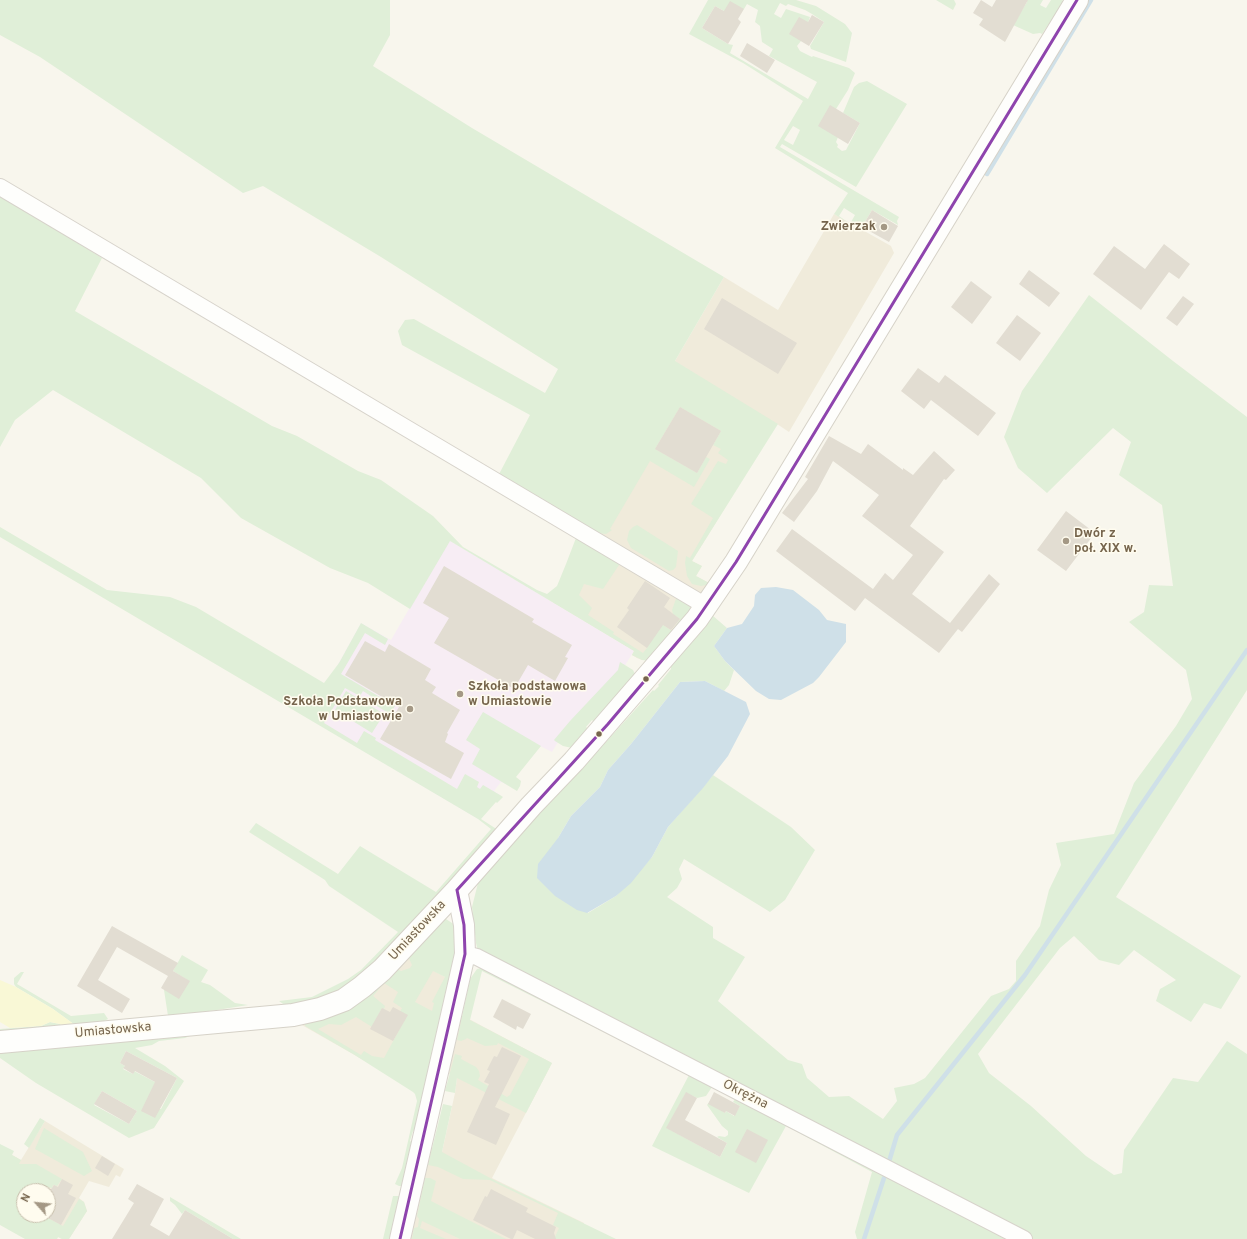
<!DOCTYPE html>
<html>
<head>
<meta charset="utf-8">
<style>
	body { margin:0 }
	#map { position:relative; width:1247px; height:1239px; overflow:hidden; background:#f8f6ed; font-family:Overpass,sans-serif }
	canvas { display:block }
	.north { position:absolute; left:16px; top:1183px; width:40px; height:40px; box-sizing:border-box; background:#fffcef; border:1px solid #c8c0ae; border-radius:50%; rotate:297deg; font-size:11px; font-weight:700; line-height:16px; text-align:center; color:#76654d }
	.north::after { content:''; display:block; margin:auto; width:14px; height:18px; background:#a49885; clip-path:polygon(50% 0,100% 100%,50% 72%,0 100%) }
</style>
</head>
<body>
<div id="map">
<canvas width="1247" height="1239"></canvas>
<div class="north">N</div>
</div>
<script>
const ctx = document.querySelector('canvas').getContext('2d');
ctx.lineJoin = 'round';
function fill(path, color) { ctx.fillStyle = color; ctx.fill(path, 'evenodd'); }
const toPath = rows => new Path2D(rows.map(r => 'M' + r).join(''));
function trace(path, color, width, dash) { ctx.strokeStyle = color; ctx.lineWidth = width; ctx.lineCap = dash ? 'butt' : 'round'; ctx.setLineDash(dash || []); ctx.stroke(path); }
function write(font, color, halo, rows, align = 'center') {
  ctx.font = font + ' Overpass,sans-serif'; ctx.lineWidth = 3; ctx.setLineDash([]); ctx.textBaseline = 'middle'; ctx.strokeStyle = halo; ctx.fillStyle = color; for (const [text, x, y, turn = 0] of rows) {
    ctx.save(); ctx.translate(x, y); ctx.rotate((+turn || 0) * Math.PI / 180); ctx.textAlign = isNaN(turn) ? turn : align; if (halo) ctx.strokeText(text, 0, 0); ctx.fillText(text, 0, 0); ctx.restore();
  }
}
fill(toPath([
	[834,214,891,246,894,253,789,432,777,424,692,561,702,566,696,576,711,584,685,621,642,660,637,658,632,655,634,651,551,601,587,542,675,361,724,277,778,310],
	[399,952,458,984,452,1010,552,1063,492,1178,584,1223,575,1239,400,1239,422,1142,442,1152,455,1093,457,1078,439,1068,432,1099,293,1020],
	[45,1121,124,1169,120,1177,116,1175,109,1187,89,1181,79,1198,84,1202,87,1211,69,1239,62,1239,58,1237,57,1239,25,1239,0,1148,21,1160],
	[24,1191,48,1191,48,1215,24,1215]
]), '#f0ebdb');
fill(toPath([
	[449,540,634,651,622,670,558,742,552,752,538,745,507,785,501,782,494,791,500,795,478,819,308,718,361,623,391,640]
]), '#f7edf4');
fill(toPath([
	[0,0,390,0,390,35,373,66,472,128,724,277,675,361,778,424,692,561,702,566,696,576,711,584,701,586,692,584,687,576,685,563,686,556,690,558,713,518,691,504,718,461,726,464,728,460,718,453,721,449,713,445,721,431,680,407,655,449,697,473,706,457,710,459,694,487,650,461,610,529,612,530,606,534,598,533,497,478,530,415,402,345,398,331,405,320,414,319,545,393,558,369,381,257,263,186,243,193,40,57,0,35],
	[708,0,796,0,816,6,845,24,852,33,846,62,811,49,810,46,824,22,812,14,805,10,788,4,786,6,780,3,774,14,781,18,786,9,810,17,801,41,797,46,800,51,812,57,813,56,849,68,855,73,848,90,836,109,838,137,836,142,838,145,837,147,842,151,846,150,860,123,843,113,854,87,859,83,867,81,907,104,856,187,782,144,780,147,899,217,897,221,898,225,872,210,862,227,851,222,855,215,844,208,839,216,850,224,834,214,848,193,775,148,803,101,743,63,689,34],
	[747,4,758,10,755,22,760,26,762,42,773,49,769,56,817,82,808,99,730,53,733,45,728,44,702,28,715,6,724,11,744,9],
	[793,126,800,130,793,145,784,140],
	[936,0,954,0,956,4,953,10],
	[1024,0,1043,0,1040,5,1046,8,1051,0,1062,0,1063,1,1063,6,1055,18,1050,22,1042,34,1040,33,1033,34,1013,25,1027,2],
	[0,195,102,258,75,311,272,426,297,436,358,471,381,480,433,516,463,547,537,590,547,594,557,586,566,564,576,538,587,542,621,562,603,589,584,584,579,595,592,608,588,615,614,632,613,634,643,653,647,648,660,623,672,631,680,619,673,614,672,610,677,596,690,607,691,611,649,661,642,660,632,655,634,651,450,541,410,609,368,583,330,568,241,518,201,478,53,390,15,420,0,447],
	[1089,295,1173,361,1247,417,1247,690,1116,897,1241,976,1221,1009,1204,1003,1191,1022,1156,1001,1160,989,1176,980,1134,950,1119,965,1099,960,1074,936,1060,948,978,1054,989,1073,1031,1106,1086,1156,1114,1175,1122,1173,1124,1150,1173,1078,1198,1082,1227,1041,1247,1054,1247,1239,1032,1239,888,1166,478,951,476,943,472,907,478,883,530,821,596,753,653,690,654,691,659,686,658,685,671,669,671,664,712,615,727,628,714,646,725,661,734,670,729,685,724,691,705,681,680,682,631,744,608,770,600,787,571,816,558,838,588,913,616,896,652,857,668,827,713,775,791,827,815,850,785,900,770,912,684,859,679,869,682,879,677,888,667,897,713,927,713,938,745,957,718,1001,788,1060,802,1064,807,1078,829,1097,849,1096,883,1119,897,1101,894,1088,914,1084,925,1078,991,996,1009,989,1016,981,1016,961,1040,926,1049,890,1061,865,1056,843,1114,834,1134,783,1176,726,1192,699,1186,670,1129,622,1144,612,1149,585,1173,586,1162,505,1119,475,1131,442,1113,428,1047,493,1018,468,1004,437,1022,391],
	[637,525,678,551,676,567,673,570,669,571,631,548,627,540,629,531,633,527],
	[0,527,107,590,170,597,196,607,324,683,339,663,361,623,388,639,385,645,365,633,341,674,395,706,390,714,372,703,374,698,363,691,360,696,345,688,324,723,357,743,364,731,376,738,375,740,457,789,465,774,479,782,477,787,480,789,483,785,500,795,503,797,497,803,496,802,481,819,498,830,360,980,341,993,289,1008,279,1001,312,997,348,979,361,970,398,932,329,886,325,880,249,832,256,823,338,874,360,846,436,892,491,829,478,819,0,537],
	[620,662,633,670,635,674,595,723,592,720,586,727,589,729,572,748,563,746,555,741,554,740,570,721,618,670],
	[346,691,384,714,372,733,335,710],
	[483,712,541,746,516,777,521,781,520,786,517,791,472,764,480,749,466,740],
	[446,919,455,925,457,956,416,1130,413,1131,410,1141,413,1143,402,1186,399,1186,395,1184,402,1168,417,1101,415,1094,413,1092,353,1054,305,1026,305,1021,395,968,401,971,410,968,412,965,407,954,437,922],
	[433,971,445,977,432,1002,434,1003,432,1011,415,1002],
	[384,983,398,992,393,1002,402,1008,397,1017,404,1021,384,1058,372,1056,364,1051,361,1055,318,1029,329,1024,341,1025,356,1017,372,1027,382,1008,384,1009,385,1006,373,996],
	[182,955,208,970,201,982,210,985,235,1003,248,1005,217,1010,168,1016,164,990,189,981,173,971],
	[484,967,1008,1239,857,1239,855,1232,872,1172,786,1126,749,1193,652,1146,689,1075,482,971,470,1020,552,1063,526,1113,457,1078,455,1093,445,1091,455,1054,462,1056,461,1059,476,1067,479,1071,480,1076,478,1080,507,1097,510,1095,529,1059,498,1043,497,1045,485,1046,467,1038,466,1039,461,1041,457,1040,470,979,477,969],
	[712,1087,735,1099,733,1102,740,1106,734,1116,726,1111,725,1113,710,1101,707,1105,722,1126,728,1131,728,1135,725,1137,719,1136,717,1137,727,1143,720,1157,667,1128,686,1093,697,1098,706,1096],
	[21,972,24,972,17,984,71,1016,104,1013,108,1019,100,1023,75,1025,53,1009,16,987,14,984,14,978],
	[50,1022,60,1024,65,1028,0,1033,0,1029,41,1026],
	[201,1031,185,1038,159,1041,152,1045,135,1048,165,1066,184,1081,154,1128,129,1138,36,1083,0,1058,0,1050],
	[126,1051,177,1078,161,1109,160,1109,155,1082,134,1071,133,1074,123,1069,125,1066,120,1063],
	[102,1091,137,1111,129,1124,94,1105],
	[443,1104,452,1106,442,1152,492,1179,616,1239,554,1239,559,1228,553,1225,558,1213,490,1180,463,1179,438,1167,428,1165],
	[40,1118,45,1121,29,1148,24,1144],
	[44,1128,83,1152,92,1171,84,1176,35,1149],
	[0,1144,14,1151,12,1155,21,1160,19,1164,36,1164,62,1179,57,1186,53,1185,52,1188,47,1187,39,1191,24,1191,24,1215,47,1215,46,1217,63,1226,79,1199,84,1202,87,1211,69,1239,62,1239,58,1237,57,1239,25,1239,0,1225],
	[425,1178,430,1178,436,1181,431,1201,506,1239,460,1239,422,1221,420,1228,446,1239,412,1239,414,1228,418,1227,419,1219,417,1216],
	[393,1196,399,1196,400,1198,393,1239,383,1239],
	[170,1197,241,1239,233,1239,185,1210,182,1214,175,1205,170,1201]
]), '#e0efd8');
fill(toPath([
	[0,980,16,987,53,1009,75,1025,65,1028,60,1024,50,1022,41,1026,10,1028,0,1022]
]), '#f9f8d6');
fill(toPath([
	[776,587,793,590,819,610,827,620,846,624,846,642,819,677,813,683,781,700,769,699,756,691,725,661,714,646,727,628,742,624,754,606,755,595,761,588],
	[705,681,746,702,750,714,728,756,703,788,668,827,652,857,631,883,616,896,587,913,577,910,555,896,537,878,538,864,558,838,571,816,600,787,608,770,631,744,680,682]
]), '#cfe0e8');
trace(toPath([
	[987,174,1091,0],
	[888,1165,897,1135,1025,975,1247,650],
	[864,1239,884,1178]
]), '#cfe0e8', 4.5);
fill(toPath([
	[981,0,992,7,996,0,1028,0,1005,42,979,25,983,19,973,13],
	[730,1,744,9,738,19,741,22,728,44,702,28,715,6,724,11],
	[812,15,824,22,809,46,789,34,799,17,808,22],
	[747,43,775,60,767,73,740,56],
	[830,105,860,123,848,144,818,126],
	[872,210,898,226,889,242,862,227],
	[1164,244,1190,264,1179,279,1169,272,1141,310,1093,274,1114,246,1145,269],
	[1029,270,1060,293,1049,307,1019,284],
	[971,281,992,297,972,324,951,307],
	[1183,296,1194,304,1177,326,1166,318],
	[722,298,797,343,778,374,704,329],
	[1017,315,1041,333,1020,361,996,343],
	[918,368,939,383,945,375,996,413,978,436,931,400,924,409,901,391],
	[680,407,721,431,697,473,655,449],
	[829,436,861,454,868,444,903,470,903,468,913,475,934,451,955,470,946,480,944,479,910,526,944,552,912,594,950,623,989,574,1000,584,962,632,958,629,939,653,865,598,855,611,776,551,792,529,873,589,885,573,893,580,913,555,862,516,879,495,833,461,817,491,794,522,782,513,808,479,805,477],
	[1066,511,1095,533,1066,571,1037,550],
	[444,566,534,619,532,622,572,645,565,657,568,658,555,681,528,665,514,689,434,643,449,618,423,603],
	[645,581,670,598,664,607,680,619,671,630,663,625,647,648,617,627,629,610,627,608],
	[365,641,385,652,389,644,431,669,425,680,436,687,432,693,460,710,447,733,448,734,445,742,464,753,451,779,380,739,399,707,345,675],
	[112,926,178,963,173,971,190,981,179,999,161,988,168,976,117,947,98,980,130,999,122,1013,77,986],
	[502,999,531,1014,523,1029,517,1026,516,1030,493,1017],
	[393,1007,408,1015,393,1041,370,1029,382,1008,390,1012],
	[502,1047,521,1056,495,1107,510,1114,496,1145,467,1132,489,1084,484,1082,490,1071,487,1070,494,1056,497,1057],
	[126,1051,177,1078,155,1118,141,1111,155,1082,135,1071,133,1074,123,1068,125,1066,120,1063],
	[102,1091,137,1111,129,1124,94,1104],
	[686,1092,697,1098,685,1120,727,1143,720,1157,666,1128],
	[714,1092,740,1106,735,1116,726,1111,725,1113,708,1104],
	[747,1129,768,1140,756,1163,735,1152],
	[102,1156,115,1164,108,1176,95,1168],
	[62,1179,73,1185,68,1194,76,1198,61,1225,48,1218,48,1194,54,1185,58,1187],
	[137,1184,164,1199,150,1225,169,1236,185,1210,233,1239,112,1239,134,1203,128,1199],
	[491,1189,528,1208,526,1212,556,1227,554,1233,556,1239,535,1239,517,1230,513,1239,511,1239,473,1220,485,1196,487,1197]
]), '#e2ddd2');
const minor = toPath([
	[0,187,706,606],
	[465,954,477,957,1024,1239]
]);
const tertiary = toPath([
	[400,1239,465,954,464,925,457,890]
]);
const secondary = toPath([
	[0,1042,293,1015,320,1009,344,1000,362,987,382,970,457,890,531,806,574,761,697,619,736,562,1077,0]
]);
trace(minor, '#d7d3cb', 18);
trace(tertiary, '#d7d3cb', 22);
trace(secondary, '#d6d2c8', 24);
trace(minor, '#fefefc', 16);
trace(tertiary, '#fefefc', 20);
trace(secondary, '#fefefc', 22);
trace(toPath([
	[457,890,608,724,697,619,736,562,1077,0],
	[400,1239,465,954,464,925,457,890]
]), '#8e44ad', 3);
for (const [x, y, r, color] of [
	[884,227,4,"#a49885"],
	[1066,541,4,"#a49885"],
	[646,679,3.5,"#76654d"],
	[460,694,4,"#a49885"],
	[410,709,4,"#a49885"],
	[599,734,3.5,"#76654d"]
]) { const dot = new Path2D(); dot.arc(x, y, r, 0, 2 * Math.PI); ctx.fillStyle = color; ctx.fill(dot); trace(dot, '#fffcef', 1.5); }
write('bold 13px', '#76654d', '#fffcef', [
	["Zwierzak",876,227],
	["Dwór z",1074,534,"left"],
	["poł. XIX w.",1074,549,"left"],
	["Szkoła podstawowa",468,687,"left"],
	["w Umiastowie",468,702,"left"],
	["Szkoła Podstawowa",402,702],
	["w Umiastowie",402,717]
], 'right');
write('13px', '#76654d', '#fffcef', [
	["Umiastowska",418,931,-47],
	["Umiastowska",113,1031,-5],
	["Okrężna",745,1095,27]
]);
</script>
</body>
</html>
